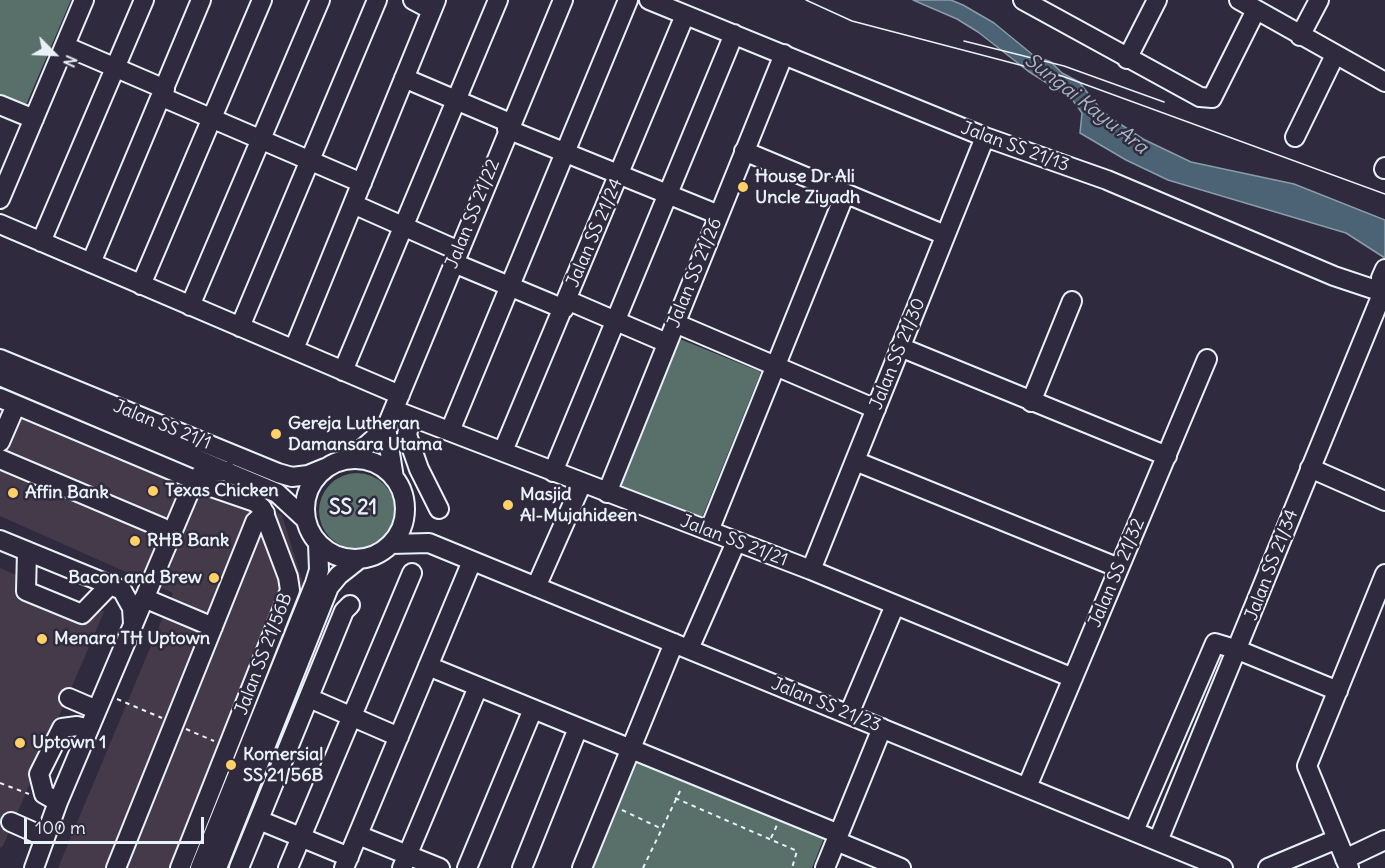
<!DOCTYPE html>
<html>
<head>
<meta charset="utf-8">
<style>
	body { margin:0 }
	#map { position:relative; width:1385px; height:868px; overflow:hidden; background:#2f2a3d; font-family:Delius,sans-serif }
	canvas { display:block }
	.north { position:absolute; left:24px; top:24px; width:60px; height:60px; -webkit-text-stroke:4px #2f2a3d; paint-order:stroke; rotate:114deg; font-size:16px; font-weight:700; line-height:24px; text-align:center; color:#e8f1f8 }
	.north::after { content:''; display:block; margin:auto; width:21px; height:27px; background:#e8f1f8; clip-path:polygon(50% 0,100% 100%,50% 72%,0 100%) }
	.scale { position:absolute; left:24px; top:817px; width:180px; height:27px; box-sizing:border-box; border:3px solid #e8f1f8; border-top:0; padding-left:8px; font-size:18px; line-height:21px; white-space:nowrap; color:#e8f1f8; -webkit-text-stroke:4px #2f2a3d; paint-order:stroke }
</style>
</head>
<body>
<div id="map">
<canvas width="1385" height="868"></canvas>
<div class="north">N</div>
<div class="scale">100 m</div>
</div>
<script>
const ctx = document.querySelector('canvas').getContext('2d');
ctx.lineJoin = 'round';
function fill(path, color) { ctx.fillStyle = color; ctx.fill(path, 'evenodd'); }
const toPath = rows => new Path2D(rows.map(r => 'M' + r).join(''));
function trace(path, color, width, dash) { ctx.strokeStyle = color; ctx.lineWidth = width; ctx.lineCap = dash ? 'butt' : 'round'; ctx.setLineDash(dash || []); ctx.stroke(path); }
function write(font, color, halo, rows, align = 'center') {
  ctx.font = font + ' Delius,sans-serif'; ctx.lineWidth = 5; ctx.setLineDash([]); ctx.textBaseline = 'middle'; ctx.strokeStyle = halo; ctx.fillStyle = color; for (const [text, x, y, turn = 0] of rows) {
    ctx.save(); ctx.translate(x, y); ctx.rotate((+turn || 0) * Math.PI / 180); ctx.textAlign = isNaN(turn) ? turn : align; if (halo) ctx.strokeText(text, 0, 0); ctx.fillText(text, 0, 0); ctx.restore();
  }
}
fill(toPath([
	[0,399,229,486,282,515,303,583,186,868,58,868,173,593,0,516],
	[0,568,104,612,3,846,0,848]
]), '#453a49');
fill(toPath([
	[0,0,71,0,26,105,0,95],
	[680,339,761,372,701,520,620,487],
	'319 511a38 38 0 1 1 76 0a38 38 0 1 1-76 0Z',
	[635,760,824,838,812,868,591,868]
]), '#596f69');
const water = toPath([
	[913,0,951,0,963,5,994,23,1033,55,1051,62,1062,73,1079,82,1098,106,1111,118,1143,139,1191,162,1294,184,1385,220,1385,258,1346,233,1168,180,1126,160,1080,133,1082,113,1072,99,1028,71,978,32,957,19,913,0]
]);
fill(water, '#4b6374');
trace(water, '#8a9ca9', 1.5);
const minor = toPath([
	[413,0,432,10],
	[649,0,985,137,1107,180,1334,276,1385,293],
	[1023,0,1200,97,1212,98,1256,10],
	[1239,0,1385,82],
	[1300,36,1319,0],
	[65,46,165,89],
	[1127,59,1157,0],
	[404,78,510,123],
	[162,97,362,183],
	[0,105,34,119],
	[507,129,719,215],
	[1295,137,1335,55],
	[744,151,945,235],
	[1384,169,1385,167],
	[0,199,84,0],
	[353,204,459,251],
	[0,224,400,395],
	[41,242,144,0],
	[91,263,201,0],
	[454,263,564,309],
	[141,285,262,0],
	[1384,288,1381,278,1385,269],
	[567,300,667,343],
	[190,306,320,0],
	[675,323,876,409],
	[240,327,377,0],
	[900,347,1167,456],
	[294,349,436,0],
	[0,359,278,473,292,477,308,475,325,468],
	[343,371,498,0],
	[0,376,277,493,305,519],
	[0,398,190,478],
	[1031,402,1072,301],
	[394,410,811,570,1073,678],
	[411,417,407,435,419,469,439,509],
	[386,428,394,478],
	[450,431,628,0],
	[0,442,16,405],
	[503,451,685,15],
	[352,458,386,428,563,0],
	'305 509a50 50 0 1 1 100 0a50 50 0 1 1-100 0Z',
	[0,459,163,528],
	[855,461,1119,568],
	[1310,468,1385,501],
	[553,472,734,34],
	[607,493,784,54],
	[709,531,845,194],
	[0,540,122,590,132,608,133,624],
	[391,544,429,543,1223,868],
	[27,551,26,591,82,614,110,585],
	[811,570,985,137],
	[536,587,582,483],
	[144,598,213,627],
	[689,649,736,542],
	[428,666,839,834],
	[69,698,97,710],
	[309,698,399,737],
	[849,714,895,605],
	[1027,787,1207,359],
	[58,802,44,794,39,774,62,728,77,726,89,729],
	[259,820,349,857],
	[11,822,45,837],
	[1134,831,1215,643,1238,650,1338,691],
	[358,835,440,868],
	[836,841,901,868],
	[1158,841,1385,287],
	[1345,859,1385,840],
	[34,868,58,802,194,481,203,472,227,471],
	[116,868,255,522,265,513],
	[180,868,290,590,288,577,262,508,255,502,194,481],
	[200,868,315,583,319,570,318,544],
	[217,868,329,587,339,575,358,560],
	[239,868,344,611,350,605],
	[288,868,412,573],
	[344,868,472,561],
	[402,868,478,687],
	[467,868,533,709],
	[522,868,578,728],
	[582,868,674,643],
	[825,868,882,728],
	[1268,868,1337,839],
	[1349,868,1307,766,1385,574]
]);
trace(minor, '#e8f1f8', 22);
trace(toPath([
	[117,699,162,718],
	[186,729,214,741],
	[0,783,29,794],
	[675,798,797,851,792,868],
	[622,810,660,828],
	[771,838,777,825],
	[643,868,682,787]
]), '#e8f1f8', 2, [4.5, 4.5]);
trace(minor, '#2f2a3d', 18);
trace(toPath([
	[806,0,852,21,1062,76,1385,194],
	[964,41,1064,66,1164,102]
]), '#e8f1f8', 1.5);
for (const [x, y, r, color] of [
	[743,187,6,"#ffd166"],
	[276,434,6,"#ffd166"],
	[153,491,6,"#ffd166"],
	[13,493,6,"#ffd166"],
	[508,505,6,"#ffd166"],
	[135,541,6,"#ffd166"],
	[214,578,6,"#ffd166"],
	[42,639,6,"#ffd166"],
	[20,743,6,"#ffd166"],
	[231,765,6,"#ffd166"]
]) { const dot = new Path2D(); dot.arc(x, y, r, 0, 2 * Math.PI); ctx.fillStyle = color; ctx.fill(dot); trace(dot, '#2f2a3d', 2); }
write('18px', '#e8f1f8', '#2f2a3d', [
	["Jalan SS 21/13",1015,147,20],
	["Jalan SS 21/22",473,214,-68],
	["Jalan SS 21/24",595,233,-67],
	["Jalan SS 21/26",695,273,-68],
	["Jalan SS 21/30",898,354,-68],
	["Jalan SS 21/1",162,425,22],
	["Jalan SS 21/21",734,541,21],
	["Jalan SS 21/34",1272,565,-69],
	["Jalan SS 21/32",1117,573,-67],
	["Jalan SS 21/56B",264,654,-69],
	["Jalan SS 21/23",826,705,22]
]);
write('bold 18px', '#e8f1f8', '#2f2a3d', [
	["House Dr Ali",755,177],
	["Uncle Ziyadh",755,198],
	["Gereja Lutheran",288,424],
	["Damansara Utama",288,445],
	["Texas Chicken",165,491],
	["Affin Bank",25,493],
	["Masjid",520,495],
	["Al-Mujahideen",520,516],
	["RHB Bank",147,541],
	["Bacon and Brew",202,578,"right"],
	["Menara TH Uptown",54,639],
	["Uptown 1",32,743],
	["Komersial",243,755],
	["SS 21/56B",243,776]
], 'left');
write('italic 20px', '#a9b8c3', '#2f2a3d', [
	["Sungai Kayu Ara",1086,104,38]
]);
write('bold 21px', '#e8f1f8', '#2f2a3d', [
	["SS 21",353,508]
]);
</script>
</body>
</html>
